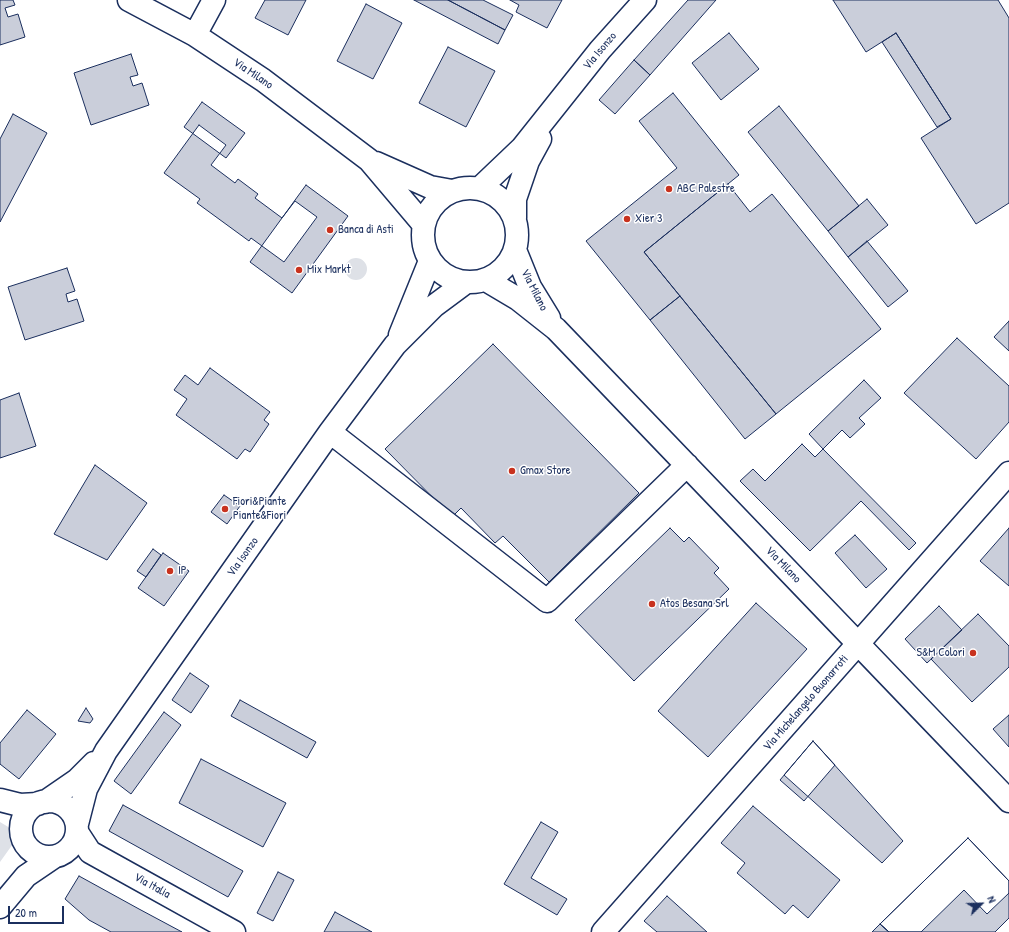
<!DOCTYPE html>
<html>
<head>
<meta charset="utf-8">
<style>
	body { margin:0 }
	#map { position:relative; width:1009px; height:932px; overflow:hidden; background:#fff; font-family:"Patrick Hand",sans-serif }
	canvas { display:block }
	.north { position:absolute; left:961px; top:884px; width:40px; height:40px; -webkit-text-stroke:3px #fff; paint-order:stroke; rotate:67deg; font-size:11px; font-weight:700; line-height:16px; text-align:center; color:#1b2f5e }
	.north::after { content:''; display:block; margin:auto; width:14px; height:18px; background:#1b2f5e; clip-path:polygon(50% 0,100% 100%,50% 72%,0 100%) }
	.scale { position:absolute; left:8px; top:906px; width:56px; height:18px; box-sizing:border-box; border:2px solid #1b2f5e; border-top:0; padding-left:5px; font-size:12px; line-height:14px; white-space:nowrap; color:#1b2f5e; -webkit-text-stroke:3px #fff; paint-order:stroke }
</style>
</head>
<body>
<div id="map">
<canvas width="1009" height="932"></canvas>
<div class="north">N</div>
<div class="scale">20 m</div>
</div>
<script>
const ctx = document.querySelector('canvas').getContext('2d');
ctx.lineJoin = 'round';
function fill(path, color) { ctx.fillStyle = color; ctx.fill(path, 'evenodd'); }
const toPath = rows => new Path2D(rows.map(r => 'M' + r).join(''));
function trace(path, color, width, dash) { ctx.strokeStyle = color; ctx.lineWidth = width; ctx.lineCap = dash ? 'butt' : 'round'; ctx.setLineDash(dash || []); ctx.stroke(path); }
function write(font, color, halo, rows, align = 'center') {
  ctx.font = font + ' "Patrick Hand",sans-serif'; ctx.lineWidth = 3; ctx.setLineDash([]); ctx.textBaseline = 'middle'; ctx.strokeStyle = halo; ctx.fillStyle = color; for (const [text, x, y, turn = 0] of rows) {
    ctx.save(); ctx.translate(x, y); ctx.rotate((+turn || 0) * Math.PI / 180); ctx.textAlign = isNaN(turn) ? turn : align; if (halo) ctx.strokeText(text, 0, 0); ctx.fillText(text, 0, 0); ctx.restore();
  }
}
fill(toPath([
	'345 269a11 11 0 1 1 22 0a11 11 0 1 1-22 0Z',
	[0,822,20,834,0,862]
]), '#dee1e7');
const building = toPath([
	[0,0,13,0,15,5,5,8,8,17,18,14,25,37,0,45,0,0],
	[265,0,306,0,288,35,255,18,265,0],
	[414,0,448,0,505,30,498,44,414,0],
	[448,0,483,0,513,15,505,30,448,0],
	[510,0,562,0,547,28,516,12,519,5,510,0],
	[688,0,716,0,650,75,634,60,688,0],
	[833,0,998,0,1009,18,1009,203,976,224,921,138,951,119,896,33,866,52,833,0],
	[366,4,402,23,373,79,337,61,366,4],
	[729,33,759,69,721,100,692,63,729,33],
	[896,33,951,119,937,127,882,42,896,33],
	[448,47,495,71,466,127,419,103,448,47],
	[131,54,138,75,130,77,133,86,142,83,149,105,91,125,74,73,131,54],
	[634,60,650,75,615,114,599,100,634,60],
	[673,93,739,175,644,252,680,296,650,320,586,241,677,168,639,121,673,93],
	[202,102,245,133,226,158,184,127,202,102],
	[779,106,859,206,828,231,748,132,779,106],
	[13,114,47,133,0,222,0,139,13,114],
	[199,125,226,145,211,165,235,183,238,179,258,194,255,198,282,218,295,201,317,217,284,262,251,238,249,241,197,203,200,199,164,173,199,125],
	[728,184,750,212,772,194,881,329,776,414,644,252,728,184],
	[306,185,348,216,292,293,250,262,306,185],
	[867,199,888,225,848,257,828,231,867,199],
	[867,241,908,291,888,307,848,257,867,241],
	[67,268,75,291,66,294,68,302,77,299,84,321,25,340,8,287,67,268],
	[680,296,776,414,745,439,650,320,680,296],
	[1009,321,1009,351,994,337,1009,321],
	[957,338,1009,386,1009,422,976,459,904,393,957,338],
	[493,344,639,493,549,582,503,536,495,543,461,508,452,517,385,449,493,344],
	[210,368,270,412,264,420,269,424,250,452,245,449,237,459,176,415,187,399,174,390,185,375,198,385,210,368],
	[864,380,881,398,859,418,865,424,850,438,842,430,823,449,809,434,864,380],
	[19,393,36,446,0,458,0,400,19,393],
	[802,444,815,457,823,449,916,543,909,550,861,501,810,551,740,481,753,469,765,481,802,444],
	[95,465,147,503,107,560,54,534,95,465],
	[224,495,240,506,227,524,211,512,224,495],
	[670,528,684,542,689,537,719,568,714,573,729,589,634,681,575,620,670,528],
	[1009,528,1009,586,980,561,1009,528],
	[855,535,887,569,866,588,835,553,855,535],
	[153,549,161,555,146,577,137,571,153,549],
	[163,553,189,571,164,606,138,588,163,553],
	[756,603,807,649,708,757,658,711,756,603],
	[939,606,962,630,927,663,905,639,939,606],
	[978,614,1009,646,1009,667,972,702,931,659,978,614],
	[190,673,209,686,191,713,172,700,190,673],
	[240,700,316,742,307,758,231,716,240,700],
	[86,708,93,719,90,723,78,721,86,708],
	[27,710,56,734,19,779,0,764,0,743,27,710],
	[164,712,181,725,131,794,114,781,164,712],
	[1009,715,1009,747,993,729,1009,715],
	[813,741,835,765,804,801,780,780,813,741],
	[813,741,903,841,882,863,784,775,813,741],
	[201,759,286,803,263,847,179,803,201,759],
	[123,805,243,871,228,897,109,831,123,805],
	[753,806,840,880,808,918,793,905,785,914,737,873,745,863,721,843,753,806],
	[541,822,558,832,531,878,567,899,557,915,504,884,541,822],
	[968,838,1009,881,1009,893,987,914,964,890,921,932,889,932,880,924,968,838],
	[968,838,1009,881,1009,918,995,932,889,932,880,924,968,838],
	[278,872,294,880,273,921,257,913,278,872],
	[79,876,139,909,182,932,111,932,89,920,65,899,79,876],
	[667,896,707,932,657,932,644,921,667,896],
	[335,912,372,932,324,932,335,912],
	[880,924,889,932,872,932,880,924]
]);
fill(building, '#caceda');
trace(building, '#1b2f5e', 1);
const minor = toPath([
	[129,0,195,35,263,80,369,160,424,225],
	[195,35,214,0],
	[376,163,430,187,452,191],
	'423 235a47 47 0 1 1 94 0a47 47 0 1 1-94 0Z',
	[480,188,522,148,600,50,645,0],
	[515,218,515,199,528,161,540,139],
	[515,250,530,287,549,318],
	[486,280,518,299,556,329,1009,801],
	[400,335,430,261],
	[330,432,547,601,687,465],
	[0,800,20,805,38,804],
	'21 829a28 28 0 1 1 56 0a28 28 0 1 1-56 0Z',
	[45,802,77,780,94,763],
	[77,824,86,789,106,751,330,432,395,345,434,306,465,283],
	[77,832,90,852,234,932],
	[0,907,26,876,54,857],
	[603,932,1009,473]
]);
trace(minor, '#1b2f5e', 25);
trace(minor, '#fff', 22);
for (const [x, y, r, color] of [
	[669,189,4,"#c8321e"],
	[627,219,4,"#c8321e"],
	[330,230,4,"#c8321e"],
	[299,270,4,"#c8321e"],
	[512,471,4,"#c8321e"],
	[225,509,4,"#c8321e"],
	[170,571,4,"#c8321e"],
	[652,604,4,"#c8321e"],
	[973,653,4,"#c8321e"]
]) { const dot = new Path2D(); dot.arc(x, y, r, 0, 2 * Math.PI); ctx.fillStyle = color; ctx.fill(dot); trace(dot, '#fff', 1.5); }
write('12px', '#1b2f5e', '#fff', [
	["Via Isonzo",600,51,-50],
	["Via Milano",253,74,34],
	["Via Milano",534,290,63],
	["Via Isonzo",243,557,-55],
	["Via Milano",783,565,46],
	["Via Michelangelo Buonarroti",806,703,-49],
	["Via Italia",152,886,29]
]);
write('12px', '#1b2f5e', '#fff', [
	["ABC Palestre",677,189],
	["Xier 3",635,219],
	["Banca di Asti",338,230],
	["Mix Markt",307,270],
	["Gmax Store",520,471],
	["Fiori&Piante",233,502],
	["Piante&Fiori",233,516],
	["IP",178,571],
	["Atos Besana Srl",660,604],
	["S&M Colori",965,653,"right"]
], 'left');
</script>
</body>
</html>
